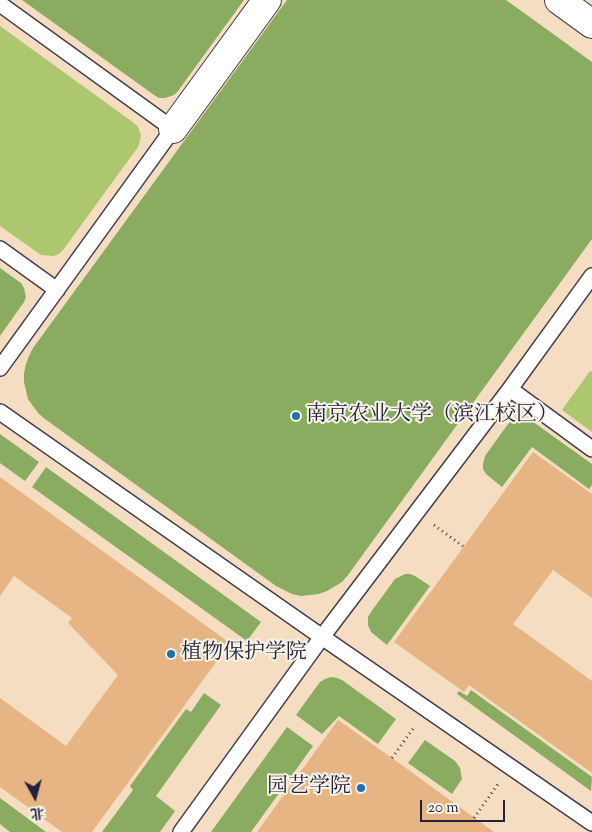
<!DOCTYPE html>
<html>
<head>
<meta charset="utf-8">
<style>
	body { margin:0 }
	#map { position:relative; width:592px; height:832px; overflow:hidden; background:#f4ddc0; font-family:"Sorts Mill Goudy","Noto Serif SC",serif }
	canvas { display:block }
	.north { position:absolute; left:10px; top:772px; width:50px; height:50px; -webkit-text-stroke:4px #f7f3e8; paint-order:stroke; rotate:173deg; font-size:14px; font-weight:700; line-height:20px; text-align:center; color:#22223b }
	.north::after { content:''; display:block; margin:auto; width:18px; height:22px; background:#22223b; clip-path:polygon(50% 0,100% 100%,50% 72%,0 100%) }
	.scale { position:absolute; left:420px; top:800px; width:85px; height:22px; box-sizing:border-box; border:2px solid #22223b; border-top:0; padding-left:6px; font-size:15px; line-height:18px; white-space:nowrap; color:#22223b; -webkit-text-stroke:4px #f7f3e8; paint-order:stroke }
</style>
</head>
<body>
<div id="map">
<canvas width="592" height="832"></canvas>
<div class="north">北</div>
<div class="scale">20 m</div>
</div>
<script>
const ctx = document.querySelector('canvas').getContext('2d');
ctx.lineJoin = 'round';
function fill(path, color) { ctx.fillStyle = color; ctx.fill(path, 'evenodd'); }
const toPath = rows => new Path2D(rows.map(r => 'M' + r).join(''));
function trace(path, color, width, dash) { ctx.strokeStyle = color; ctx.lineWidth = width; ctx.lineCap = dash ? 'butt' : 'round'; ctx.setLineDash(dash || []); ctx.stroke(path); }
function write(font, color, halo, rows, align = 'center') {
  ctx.font = font + ' "Sorts Mill Goudy","Noto Serif SC",serif'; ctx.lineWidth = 4; ctx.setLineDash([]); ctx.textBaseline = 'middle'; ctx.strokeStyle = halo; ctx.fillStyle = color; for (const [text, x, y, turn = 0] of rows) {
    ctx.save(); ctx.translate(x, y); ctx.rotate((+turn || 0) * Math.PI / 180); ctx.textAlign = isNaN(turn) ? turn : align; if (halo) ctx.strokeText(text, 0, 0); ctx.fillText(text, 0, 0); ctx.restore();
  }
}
fill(toPath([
	[0,26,134,123,138,127,141,135,139,144,138,147,63,250,59,254,53,256,41,255,0,226],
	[590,371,592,372,592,432,562,410]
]), '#acc76d');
fill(toPath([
	[22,0,244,0,178,91,174,95,165,98,159,98,154,95],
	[287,0,506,0,592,62,592,239,348,575,342,582,327,591,319,594,301,596,292,594,276,586,45,419,38,413,28,399,24,382,24,373,26,364,29,356,33,348],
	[0,268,21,283,24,288,26,297,24,302,0,336],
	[519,417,524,417,529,419,592,464,592,485,589,489,532,447,502,487,486,474,483,469,483,464,485,456,508,424,514,419],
	[0,434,39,462,25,481,0,463],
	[46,467,261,622,247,641,32,487],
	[405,574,410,574,415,576,430,586,387,645,371,632,368,625,368,617,371,612,395,579],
	[331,677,337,678,342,680,396,719,378,744,339,716,322,734,296,715,320,682,325,679],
	[471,690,592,777,591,791,457,694,459,691,467,696],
	[204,693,221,705,156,796,175,811,160,832,102,832,133,790,130,786,186,709,191,712],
	[287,727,313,746,251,832,211,832],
	[425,740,455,761,460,768,462,779,452,794,408,763],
	[0,798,46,832,10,832,0,824]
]), '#89ac60');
fill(toPath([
	[533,452,592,494,592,598,553,570,513,624,592,681,592,773,469,685,464,692,394,642],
	[0,477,230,643,92,832,62,832,0,787,0,698,66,746,118,675,68,623,72,618,14,576,0,596],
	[338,720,392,758,494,832,257,832]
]), '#e7b583');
const service = toPath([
	[0,4,173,129,0,368],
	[0,249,57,290],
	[510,389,592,449],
	[0,412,322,637,592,823],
	[181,832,322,637,510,389,592,276]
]);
const minor = toPath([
	[559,0,592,24],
	[173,129,267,0]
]);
trace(service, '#423e4f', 18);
trace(minor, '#423e4f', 30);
trace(toPath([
	[434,525,464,547],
	[392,758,415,726],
	[474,818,498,784]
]), '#423e4f', 3, [1, 4]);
trace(service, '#fff', 15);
trace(minor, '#fff', 28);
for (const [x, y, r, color] of [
	[296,416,5,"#1f6fb2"],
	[171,654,5,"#1f6fb2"],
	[361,788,5,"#1f6fb2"]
]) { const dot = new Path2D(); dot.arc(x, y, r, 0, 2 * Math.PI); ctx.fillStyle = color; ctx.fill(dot); trace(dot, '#f7f3e8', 2); }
write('21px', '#22223b', '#f7f3e8', [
	["南京农业大学（滨江校区）",306,416],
	["植物保护学院",181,654],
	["园艺学院",351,788,"right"]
], 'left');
</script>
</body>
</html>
